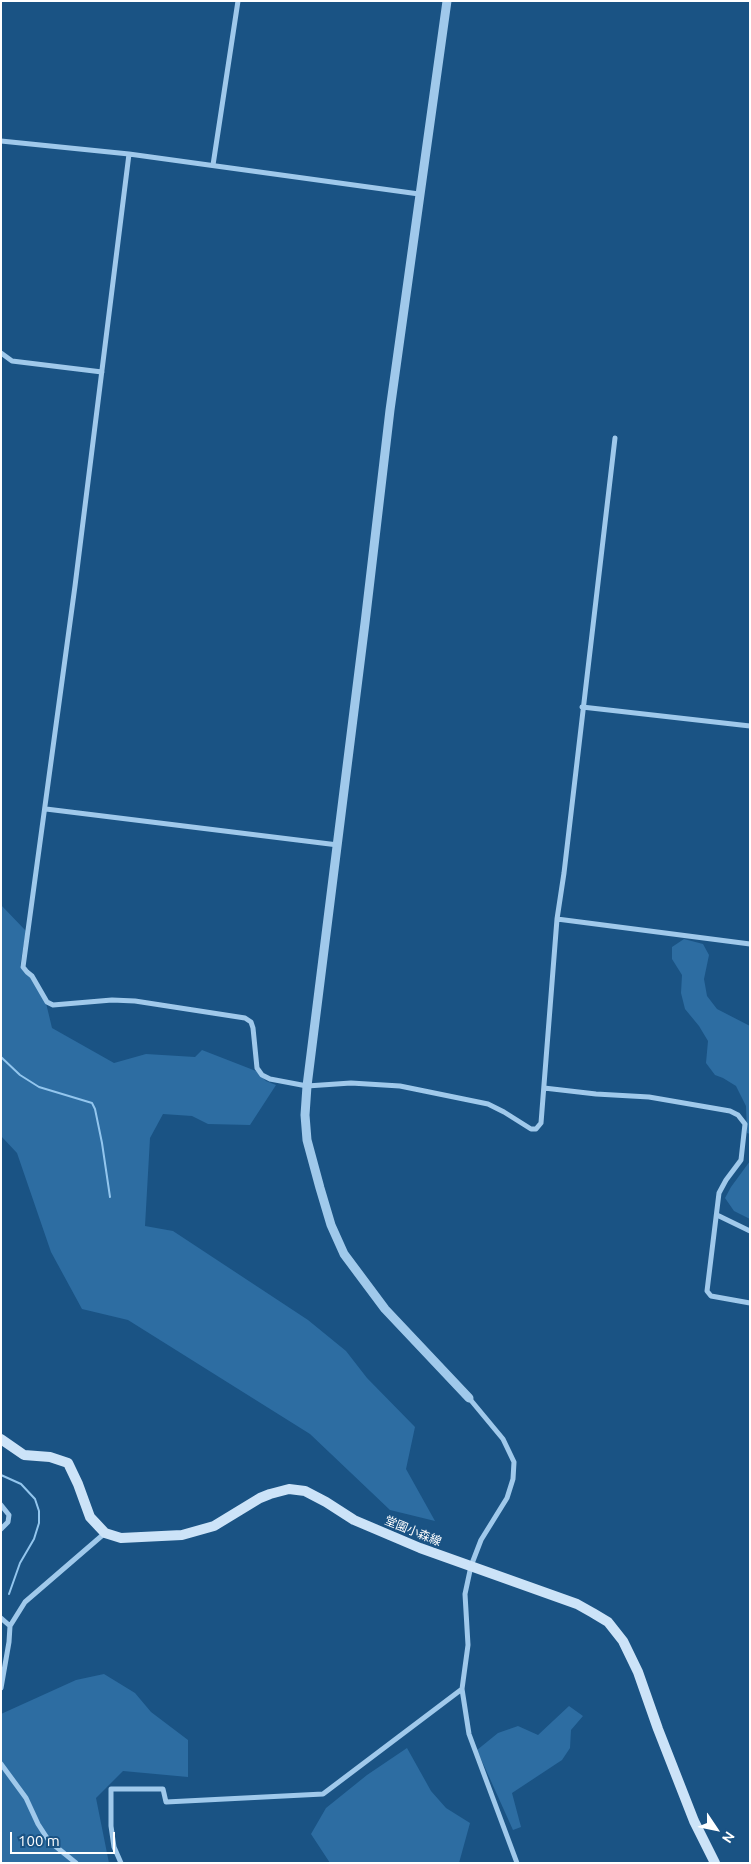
<!DOCTYPE html>
<html>
<head>
<meta charset="utf-8">
<style>
	body { margin:0 }
	#map { position:relative; width:751px; height:1864px; overflow:hidden; background:#1a5384; font-family:Ubuntu,sans-serif }
	canvas { display:block }
	.frame { position:absolute; inset:0; border:2px solid #fff; pointer-events:none }
	.north { position:absolute; left:691px; top:1804px; width:50px; height:50px; -webkit-text-stroke:4px #1a5384; paint-order:stroke; rotate:124deg; font-size:14px; font-weight:700; line-height:20px; text-align:center; color:#fff }
	.north::after { content:''; display:block; margin:auto; width:18px; height:22px; background:#fff; clip-path:polygon(50% 0,100% 100%,50% 72%,0 100%) }
	.scale { position:absolute; left:10px; top:1832px; width:105px; height:22px; box-sizing:border-box; border:2px solid #fff; border-top:0; padding-left:6px; font-size:15px; line-height:18px; white-space:nowrap; color:#fff; -webkit-text-stroke:4px #1a5384; paint-order:stroke }
</style>
</head>
<body>
<div id="map">
<canvas width="751" height="1864"></canvas>
<div class="frame"></div>
<div class="north">N</div>
<div class="scale">100 m</div>
</div>
<script>
const ctx = document.querySelector('canvas').getContext('2d');
ctx.lineJoin = 'round';
function fill(path, color) { ctx.fillStyle = color; ctx.fill(path, 'evenodd'); }
const toPath = rows => new Path2D(rows.map(r => 'M' + r).join(''));
function trace(path, color, width, dash) { ctx.strokeStyle = color; ctx.lineWidth = width; ctx.lineCap = dash ? 'butt' : 'round'; ctx.setLineDash(dash || []); ctx.stroke(path); }
function write(font, color, halo, rows, align = 'center') {
  ctx.font = font + ' Ubuntu,"Noto Sans JP",sans-serif'; ctx.lineWidth = 4.5; ctx.setLineDash([]); ctx.textBaseline = 'middle'; ctx.strokeStyle = halo; ctx.fillStyle = color; for (const [text, x, y, turn = 0] of rows) {
    ctx.save(); ctx.translate(x, y); ctx.rotate((+turn || 0) * Math.PI / 180); ctx.textAlign = isNaN(turn) ? turn : align; if (halo) ctx.strokeText(text, 0, 0); ctx.fillText(text, 0, 0); ctx.restore();
  }
}
fill(toPath([
	[1,905,26,931,20,966,31,977,46,1003,52,1028,114,1063,146,1054,195,1057,202,1050,256,1071,266,1081,276,1085,250,1125,208,1124,192,1116,163,1114,150,1138,145,1226,173,1231,308,1320,346,1351,367,1378,415,1427,406,1469,435,1521,390,1510,310,1434,128,1320,82,1309,51,1252,17,1153,1,1136],
	[684,939,703,944,709,955,704,979,707,996,717,1009,750,1026,750,1134,747,1133,746,1106,736,1086,723,1078,715,1075,706,1063,708,1041,699,1026,685,1009,681,993,682,975,672,959,672,947],
	[750,1161,750,1219,734,1211,725,1198,731,1187],
	[104,1674,135,1693,151,1712,188,1740,188,1777,123,1771,96,1798,109,1863,1,1863,1,1714,76,1680],
	[569,1706,583,1716,571,1730,570,1748,562,1760,512,1793,521,1827,513,1830,477,1750,498,1733,518,1726,538,1735],
	[407,1748,431,1791,446,1808,470,1823,459,1863,330,1863,311,1834,326,1808,367,1775]
]), '#2d6da2');
trace(toPath([
	[1,1057,20,1075,39,1087,92,1103,95,1109,102,1143,110,1197],
	[1,1475,21,1484,35,1499,39,1511,39,1523,34,1539,20,1563,9,1594]
]), '#93c6ee', 2);
trace(toPath([
	[1,141,129,154,419,194],
	[129,154,75,586,23,967,27,972,32,976,47,1002,53,1005,112,1000,135,1001,245,1018,251,1022,253,1028,257,1068,262,1075,270,1079,307,1086,351,1083,400,1086,488,1104,504,1112,531,1129,536,1129,541,1123,557,919,564,873,615,438],
	[213,165,238,1],
	[1,353,12,361,102,372],
	[582,707,750,726],
	[46,809,338,845],
	[557,919,750,944],
	[544,1088,596,1094,649,1097,730,1111,738,1115,745,1124,741,1160,726,1180,719,1193,707,1291,711,1296,750,1303],
	[717,1215,750,1231],
	[469,1398,503,1439,514,1462,513,1479,507,1498,481,1540,471,1566,465,1594,468,1645,462,1689,469,1734,517,1863],
	[1,1505,9,1515,8,1522,1,1529],
	[1,1618,10,1626],
	[1,1688,9,1642,10,1626,25,1602,105,1533],
	[1,1764,26,1798,38,1824,49,1841,76,1863],
	[121,1863,114,1847,111,1826,111,1789,163,1789,166,1802,323,1794,462,1689]
]), '#a0c9eb', 5);
trace(toPath([
	[447,1,390,410,365,623,307,1086,305,1115,307,1140,320,1188,331,1225,344,1254,385,1309,469,1398]
]), '#a0c9eb', 9);
trace(toPath([
	[1,1439,24,1455,50,1457,68,1463,78,1484,90,1517,105,1533,121,1538,182,1535,214,1526,260,1498,270,1494,289,1489,305,1491,326,1502,354,1520,420,1548,577,1604,593,1613,608,1622,623,1641,638,1672,658,1729,694,1821,715,1863]
]), '#cce3f8', 10);
write('12px', '#fff', '#1a5384', [
	["堂園小森線",413,1531,22]
]);
</script>
</body>
</html>
